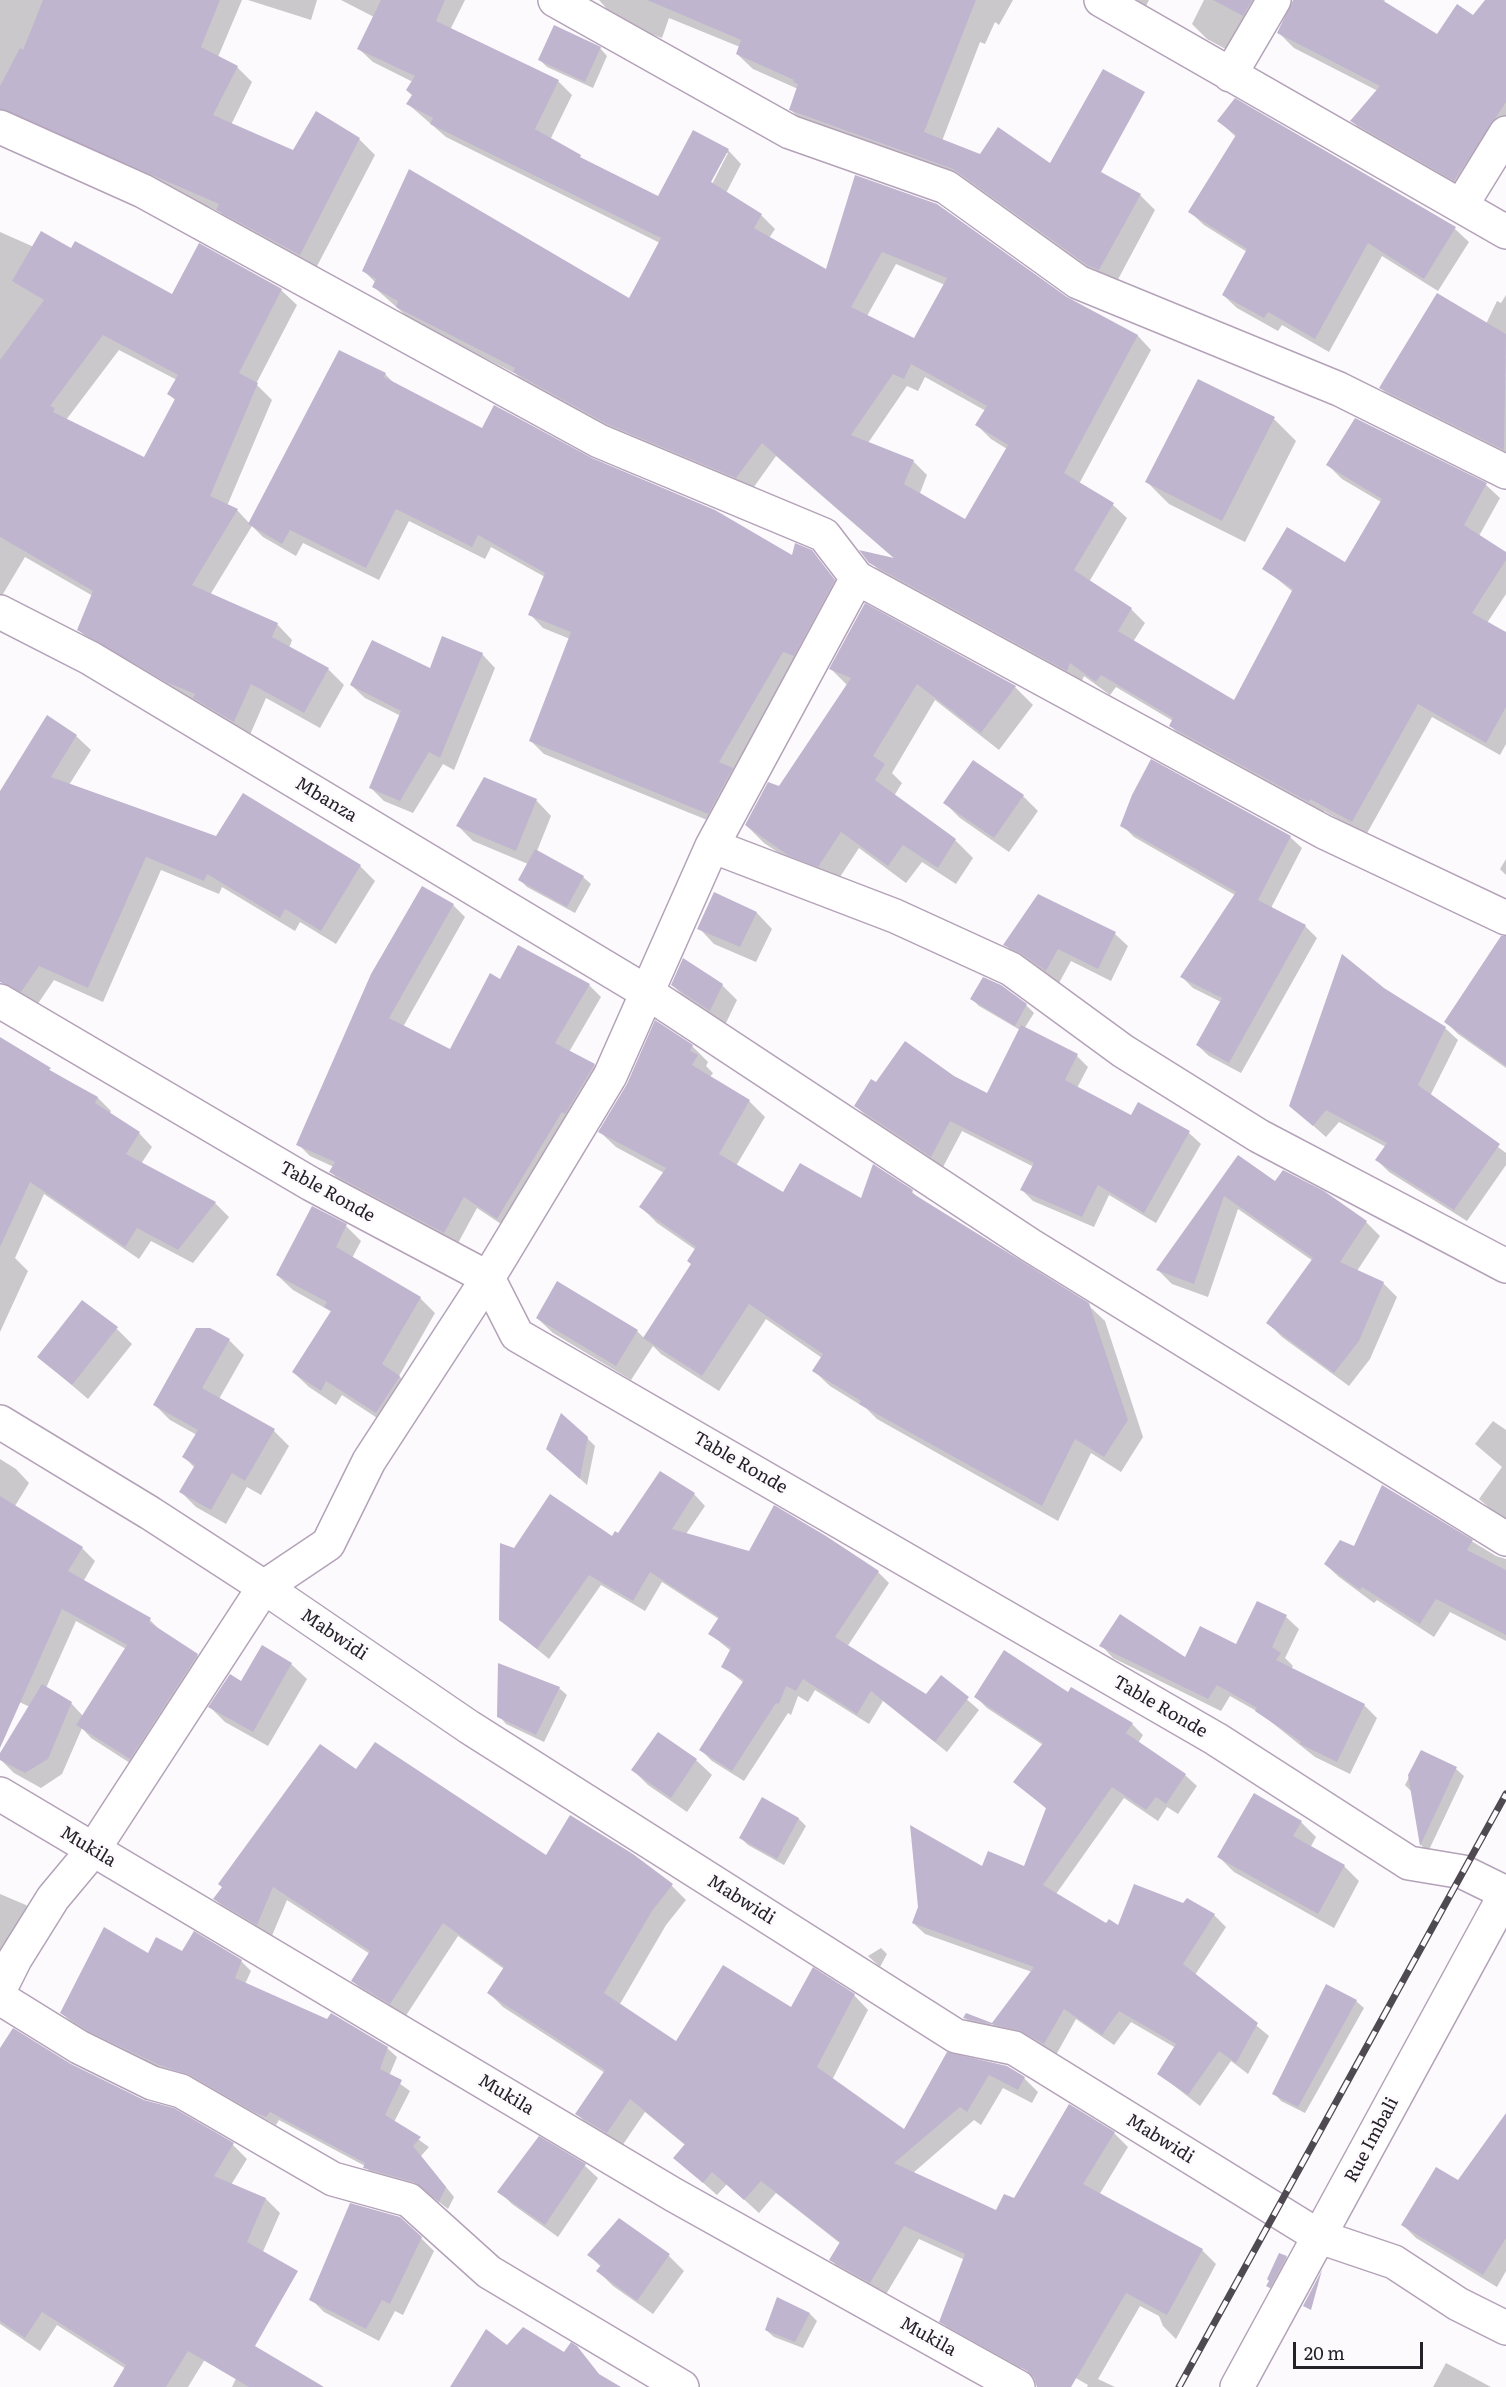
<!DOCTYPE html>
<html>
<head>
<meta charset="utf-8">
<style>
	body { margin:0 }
	#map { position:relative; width:1506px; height:2387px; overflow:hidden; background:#fdfafe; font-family:Literata,serif }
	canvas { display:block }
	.scale { position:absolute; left:1293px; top:2342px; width:130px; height:27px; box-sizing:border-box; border:3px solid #262028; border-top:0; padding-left:8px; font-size:18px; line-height:21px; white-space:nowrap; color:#262028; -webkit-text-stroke:4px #fdfafe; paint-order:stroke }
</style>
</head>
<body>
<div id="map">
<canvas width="1506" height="2387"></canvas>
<div class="scale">20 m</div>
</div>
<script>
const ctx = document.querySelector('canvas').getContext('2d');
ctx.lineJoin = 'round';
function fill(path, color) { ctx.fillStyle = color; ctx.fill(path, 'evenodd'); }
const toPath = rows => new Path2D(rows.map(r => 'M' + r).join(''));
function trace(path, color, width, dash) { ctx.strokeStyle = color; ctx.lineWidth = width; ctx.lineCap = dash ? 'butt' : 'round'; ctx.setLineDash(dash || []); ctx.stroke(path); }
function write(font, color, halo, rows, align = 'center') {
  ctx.font = font + ' Literata,serif'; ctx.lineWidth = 5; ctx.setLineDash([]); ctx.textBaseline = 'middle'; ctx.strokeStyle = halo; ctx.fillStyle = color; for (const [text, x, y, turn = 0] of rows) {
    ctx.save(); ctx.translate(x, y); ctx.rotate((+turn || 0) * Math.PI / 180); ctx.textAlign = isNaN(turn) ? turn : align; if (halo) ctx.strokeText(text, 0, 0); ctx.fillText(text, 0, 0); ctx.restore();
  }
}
fill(toPath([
	[0,0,242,0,218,57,237,67,252,82,231,125,294,152,316,113,359,139,375,155,315,270,233,225,220,212,24,125,0,133],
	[248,0,317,0,311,20],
	[341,0,465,0,450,30,558,81,572,95,550,140,585,161,659,198,728,150,741,164,726,193,761,215,775,229,769,238,827,271,856,177,1066,298,1138,336,1151,350,1079,484,1113,505,1127,518,1089,582,1131,609,1145,623,1133,642,1235,703,1293,592,1264,568,1346,564,1381,502,1342,479,1328,465,1355,420,1486,485,1500,498,1479,536,1506,554,1506,594,1487,623,1506,634,1506,744,1500,755,1432,717,1366,835,1324,811,1323,815,1184,740,1171,726,1173,721,1116,687,1110,695,1084,676,1081,683,885,577,871,562,896,560,776,456,751,491,622,437,528,386,516,374,412,321,374,287,376,283,364,271,629,300,660,243,446,137,408,104,413,96,413,82,373,62,359,49,374,17],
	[725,153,728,153,709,190,707,188],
	[896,264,945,285,915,340,867,316],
	[925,377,986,411,977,425,991,439,1007,449,966,521,920,493,927,475,913,461,868,443,907,386,918,391],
	[599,0,1013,0,999,25,995,22,985,44,980,42,942,141,981,156,1057,170,1140,195,1155,210,1115,285,806,125,791,110,798,89,753,69,737,54,740,47,669,18,662,38,632,27,614,17],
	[1126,0,1149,0,1145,8],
	[1204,0,1279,0,1242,58,1207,39,1192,24],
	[1294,0,1385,0,1383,3,1506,78,1506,140,1470,195,1367,136,1352,121,1378,91,1294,48,1278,32],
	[600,48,607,56,593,88,547,67,540,60],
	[1235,100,1455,229,1469,242,1438,291,1382,256,1329,352,1282,325,1278,331,1237,308,1223,295,1247,252,1204,225,1190,212,1236,137,1219,121],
	[0,232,34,247,71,250,172,296,281,290,297,305,256,384,272,400,227,506,237,510,250,524,385,374,396,385,482,430,591,460,793,557,811,552,847,594,722,826,544,754,531,741,570,639,543,628,530,614,545,577,491,547,485,559,409,521,379,580,303,543,296,556,263,537,252,526,210,595,277,624,292,640,289,648,328,669,344,685,320,728,266,698,249,737,211,713,202,705,95,646,79,630,93,596,25,557,0,599],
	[119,350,177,380,169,394,176,401,145,459,66,420],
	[1506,295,1506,457,1394,401,1380,387,1486,324,1497,301,1501,303],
	[1274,419,1296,441,1245,542,1169,504,1147,482],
	[482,654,495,668,454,770,443,764,413,813,384,801,371,788,401,716,365,698,351,685,430,670],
	[831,669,1015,687,1033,705,999,750,935,700,892,773,902,783,894,796,955,840,973,858,956,884,922,862,906,883,859,848,836,883,809,873,764,843,746,825,779,788,847,685],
	[76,736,91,750,69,785,217,838,360,866,375,881,336,944,300,922,295,931,222,887,219,894,161,870,103,1002,54,980,37,1005,0,980,0,794],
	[1023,796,1038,811,1009,852,960,818,945,803],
	[536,800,551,816,537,851,583,877,591,884,575,913,527,887,520,880,528,864,473,841,458,826],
	[1122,825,1290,837,1302,848,1271,908,1305,926,1317,938,1241,1073,1209,1056,1197,1045,1221,1002,1193,988,1182,977,1235,895,1134,837],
	[1506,859,1506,875,1500,869],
	[715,894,757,913,772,929,756,962,714,944,699,928],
	[1038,896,1115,934,1128,946,1111,981,1071,961,1059,983,1036,966,1018,957,1005,945],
	[453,905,465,917,403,1027,451,1051,501,981,589,985,601,997,569,1052,594,1065,606,1077,510,1230,477,1208,457,1245,343,1184,331,1172,334,1167,310,1156,298,1144],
	[1506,966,1506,1068,1458,1034,1446,1022],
	[672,985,722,985,737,1000,725,1025,688,1000],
	[1384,989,1445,1028,1458,1040,1430,1096,1506,1153,1506,1165,1467,1221,1389,1172,1377,1160,1386,1147,1339,1122,1326,1137,1291,1106],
	[972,999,1026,1005,1034,1013,1024,1029,1077,1056,1088,1067,1077,1088,1131,1117,1139,1104,1189,1133,1201,1144,1156,1223,1109,1195,1094,1227,1033,1201,1022,1190,1034,1167,962,1131,943,1167,867,1117,856,1106,876,1084,954,1077,987,1095,1020,1030,979,1006],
	[0,1041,98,1098,111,1111,110,1114,139,1133,152,1147,141,1164,215,1203,229,1217,193,1263,151,1241,139,1259,44,1194,15,1258,28,1271,0,1332],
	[692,1046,708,1062,706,1066,713,1073,710,1077,749,1101,765,1117,736,1166,784,1194,862,1200,912,1192,921,1200,1088,1305,1105,1321,1143,1437,1121,1472,1091,1453,1058,1521,877,1419,867,1409,830,1386,814,1371,822,1358,766,1319,719,1391,661,1354,653,1346,631,1380,553,1333,537,1318,637,1331,645,1339,692,1265,696,1250,657,1223,641,1207,664,1173,616,1147,600,1132],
	[1239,1158,1276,1184,1323,1193,1366,1222,1380,1236,1357,1271,1383,1283,1397,1297,1370,1359,1349,1386,1282,1337,1268,1323,1313,1261,1238,1209,1208,1297,1172,1284,1158,1270],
	[346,1226,361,1241,352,1258,420,1298,435,1313,399,1376,414,1392,391,1427,342,1395,336,1405,309,1387,293,1372,332,1312,293,1290,277,1275],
	[117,1329,132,1344,88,1399,39,1357],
	[229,1340,244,1355,219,1399,274,1431,289,1446,261,1495,247,1487,226,1524,196,1507,181,1492,195,1468,184,1457,197,1435,170,1420,155,1405],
	[1493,1421,1506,1430,1506,1522,1479,1499,1502,1467,1475,1444],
	[587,1438,595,1446,587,1485,555,1456],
	[0,1459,16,1469,29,1483,15,1506,82,1548,95,1561,83,1582,150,1620,164,1634,197,1655,211,1668,144,1772,91,1738,82,1728,62,1774,41,1788,14,1773,0,1759,30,1707,0,1693],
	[76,1621,126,1649,83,1716,71,1703,46,1688],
	[1383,1487,1496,1556,1506,1559,1506,1641,1450,1612,1434,1637,1377,1600,1374,1603,1339,1577,1325,1564,1355,1548],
	[694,1494,705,1506,686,1534,749,1552,878,1572,889,1583,847,1647,926,1696,941,1677,979,1710,947,1752,883,1701,869,1724,815,1690,808,1702,798,1696,791,1715,788,1713,744,1781,712,1761,701,1750,744,1683,723,1666,731,1651,710,1634,719,1619,662,1582,645,1611,601,1585,549,1659,500,1619,514,1550,612,1538],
	[1286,1617,1299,1629,1285,1658,1293,1666,1291,1669,1364,1705,1377,1718,1350,1774,1315,1757,1260,1713,1230,1696,1221,1711,1113,1658,1101,1645,1185,1659,1237,1646],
	[291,1664,307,1679,268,1746,225,1722,210,1707,241,1683],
	[559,1688,567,1695,544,1742,506,1724,499,1716],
	[1068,1694,1132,1724,1143,1735,1138,1743,1185,1775,1197,1786,1178,1814,1167,1807,1158,1821,1124,1798,1056,1894,1106,1925,1119,1928,1183,1905,1187,1900,1214,1915,1226,1927,1195,1975,1269,2036,1248,2074,1231,2061,1200,2106,1159,2074,1176,2048,1131,2022,1114,2045,1076,2019,1056,2055,977,2029,965,2018,966,2015,993,2025,1032,1972,925,1934,913,1923,982,1868,1025,1868,1048,1810,1015,1781,1043,1745,987,1708,976,1697],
	[658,1734,696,1760,712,1775,687,1812,648,1785,633,1770],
	[1422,1752,1456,1769,1464,1776,1428,1852,1421,1845,1412,1792,1405,1785],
	[357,1771,547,1857,633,1855,672,1886,686,1900,666,1925,620,2004,676,2043,791,2010,813,1969,854,1995,868,2010,832,2080,905,2131,948,2054,1024,2078,1038,2092,1032,2103,1003,2088,981,2125,974,2120,913,2173,997,2212,1114,2133,1128,2147,1099,2195,1202,2250,1216,2264,1176,2339,1163,2326,1159,2316,1140,2306,1098,2379,1115,2387,1087,2387,1088,2385,1029,2351,1019,2371,955,2335,941,2321,965,2260,919,2239,885,2296,845,2274,831,2260,841,2244,776,2193,759,2213,727,2184,717,2195,675,2158,685,2145,645,2112,622,2146,591,2128,577,2114,605,2073,503,2007,489,1993,504,1969,458,1936,405,2017,367,1995,353,1981,370,1954,287,1900,271,1938,229,1913,215,1899],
	[762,1799,799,1819,806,1826,784,1865,748,1845,741,1838],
	[1301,1822,1316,1837,1310,1848,1344,1866,1359,1881,1334,1928,1234,1872,1219,1857],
	[0,1894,26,1905,40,1919,0,1967],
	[881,1948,887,1954,880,1967,868,1956],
	[183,1953,241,1961,251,1971,245,1984,387,2048,397,2057,389,2076,410,2091,394,2122,429,2147,421,2156,454,2197,448,2209,425,2191,374,2177,365,2166,279,2120,276,2125,201,2084,169,2074,99,2039,71,2022,62,2013,149,1955],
	[1356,2001,1364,2008,1305,2113,1281,2101,1274,2093],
	[0,2051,70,2065,143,2101,173,2110,233,2145,247,2159,231,2185,266,2199,280,2213,261,2256,266,2260,188,2387,115,2387,126,2369,57,2325,40,2351,0,2324],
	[1506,2115,1506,2271,1497,2287,1416,2238,1403,2225,1459,2182],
	[539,2138,585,2166,598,2178,558,2237,512,2204,499,2191],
	[620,2220,669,2256,684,2271,653,2314,613,2286,598,2271,601,2267,589,2255],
	[421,2238,434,2251,403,2315,395,2311,379,2341,324,2312,311,2299],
	[1286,2257,1293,2264,1276,2293,1268,2286],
	[778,2299,810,2314,817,2321,803,2348,774,2337,766,2330],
	[251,2346,287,2387,232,2387],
	[1446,2363,1491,2387,1433,2387]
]), '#0003');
fill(toPath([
	[43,0,220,0,201,47,238,66,213,115,293,150,316,111,360,138,300,255,216,210,219,204,0,109,0,86,20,48,23,50],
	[381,0,445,0,436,21,559,80,535,129,581,155,580,157,658,196,693,130,729,149,711,182,762,214,754,228,826,269,855,175,937,204,1067,297,1138,335,1064,473,1114,503,1074,570,1132,608,1118,631,1234,700,1293,589,1262,569,1287,527,1345,562,1382,499,1326,465,1355,418,1487,483,1464,525,1506,552,1506,560,1472,613,1506,632,1506,707,1486,743,1418,704,1352,822,1310,799,1309,802,1169,726,1173,718,1101,675,1096,682,1070,663,1067,671,869,563,859,550,894,558,762,443,736,478,607,424,513,372,515,368,396,307,398,301,372,287,376,279,362,271,409,169,629,298,661,238,430,124,433,118,406,104,412,95,406,90,415,76,357,49],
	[882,252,947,278,914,338,851,307],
	[911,364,987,406,975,425,1008,445,965,519,904,484,914,460,851,435,893,374,904,379],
	[647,0,976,0,924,132,980,154,998,127,1050,163,1103,69,1145,92,1101,172,1141,194,1099,270,1087,265,953,169,789,110,798,84,793,82,794,80,736,54,741,40],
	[1213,0,1252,0,1243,16],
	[1293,0,1382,0,1437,34,1457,4,1473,15,1485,0,1506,0,1506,102,1454,181,1350,121,1380,86,1277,33],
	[554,25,601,47,585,82,538,60],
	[1235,98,1456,227,1424,279,1368,243,1315,339,1268,312,1264,318,1222,295,1247,249,1188,212,1236,135,1217,121],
	[41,231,71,248,75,241,172,294,199,243,282,289,239,373,258,383,210,496,238,509,192,585,278,623,272,637,329,668,304,713,251,684,234,722,193,698,195,694,166,682,77,630,93,591,0,537,0,360,44,300,12,281],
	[103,335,178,375,167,394,175,399,144,457,53,412,55,408,50,406],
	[1437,293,1506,334,1504,450,1379,388],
	[339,350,386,373,384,377,482,428,494,405,592,458,715,510,792,555,795,543,812,550,835,580,794,656,783,652,719,762,733,768,708,814,529,741,571,632,528,615,545,573,478,535,472,547,396,509,366,568,290,530,282,544,248,524],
	[1198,379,1275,417,1222,521,1145,482],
	[865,603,1016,686,981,733,917,684,873,756,885,764,875,780,956,839,938,868,903,845,888,866,841,832,818,867,789,856,745,825,768,782,779,786,851,678,829,669],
	[442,636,483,653,440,758,429,752,400,801,369,788,401,711,350,685,372,640,430,668],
	[47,715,77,735,51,777,216,836,243,793,361,865,321,931,285,909,280,918,207,874,204,881,146,857,88,988,39,966,21,992,0,982,0,791],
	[1151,759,1291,836,1258,900,1306,925,1229,1063,1196,1045,1222,998,1180,977,1236,892,1120,826,1132,795],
	[973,760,1024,795,994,838,943,803],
	[484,777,537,799,516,851,456,826],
	[535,849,584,876,567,907,518,880],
	[422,886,454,904,389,1018,450,1049,490,973,500,979,518,945,590,984,555,1043,595,1064,593,1067,565,1114,562,1112,497,1219,464,1197,444,1233,329,1172,335,1162,296,1145,371,974],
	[714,892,757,912,740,947,697,929],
	[1038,894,1116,932,1098,969,1058,949,1046,971,1022,954,1003,945],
	[1501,936,1506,936,1506,1066,1444,1022],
	[1342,954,1384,988,1446,1027,1418,1085,1500,1144,1454,1210,1375,1160,1387,1143,1326,1110,1313,1126,1289,1106],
	[683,958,723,984,710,1011,671,985],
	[983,977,1001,985,1027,1004,1015,1026,970,999],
	[655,1020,693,1045,690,1051,698,1055,692,1065,750,1100,719,1154,783,1192,800,1163,861,1198,873,1164,913,1190,912,1193,1089,1303,1128,1420,1104,1457,1075,1439,1042,1506,859,1404,861,1401,812,1371,823,1354,749,1304,702,1376,643,1338,691,1264,687,1261,696,1247,639,1207,666,1168,598,1132,627,1084],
	[1021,1025,1078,1054,1065,1080,1131,1115,1138,1102,1190,1131,1144,1213,1098,1185,1082,1217,1020,1190,1034,1163,950,1121,931,1157,854,1106,871,1079,876,1082,905,1041,954,1076,987,1093],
	[0,1037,51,1068,49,1070,98,1097,95,1103,140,1132,126,1154,216,1202,178,1250,137,1228,125,1247,30,1182,0,1247],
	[1238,1155,1275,1181,1283,1170,1324,1191,1367,1221,1340,1262,1384,1282,1359,1341,1334,1373,1266,1323,1313,1258,1224,1196,1194,1284,1156,1270],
	[312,1206,347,1224,336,1247,421,1297,382,1364,400,1376,376,1413,326,1381,321,1391,292,1372,331,1311,324,1307,327,1302,276,1275],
	[557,1281,638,1330,616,1366,536,1318],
	[82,1300,118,1327,72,1385,37,1357],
	[196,1328,210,1328,230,1339,202,1388,275,1429,245,1481,232,1473,211,1510,179,1492,195,1465,182,1457,198,1430,153,1405],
	[561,1413,588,1437,580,1479,546,1449],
	[660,1471,695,1493,672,1529,749,1551,774,1505,826,1536,879,1571,835,1637,926,1694,941,1675,969,1697,935,1742,871,1691,857,1714,803,1679,796,1691,786,1686,779,1704,776,1703,732,1771,699,1750,744,1680,721,1667,731,1648,708,1634,719,1617,650,1572,633,1601,589,1575,537,1649,499,1620,500,1543,514,1548,550,1494,612,1536,615,1531,618,1533],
	[1382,1485,1473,1540,1467,1550,1506,1570,1506,1635,1436,1599,1420,1624,1362,1587,1360,1590,1324,1564,1340,1540,1354,1546],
	[0,1496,83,1547,68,1571,151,1618,149,1622,198,1654,130,1759,76,1725,127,1645,62,1609,0,1748],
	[1257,1601,1287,1615,1272,1647,1281,1653,1276,1660,1365,1704,1337,1762,1300,1744,1301,1742,1255,1711,1257,1708,1217,1685,1208,1699,1099,1646,1120,1614,1185,1657,1200,1626,1236,1644],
	[262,1645,292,1663,253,1732,208,1707,230,1674,241,1681],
	[1004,1650,1068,1692,1071,1687,1133,1723,1126,1733,1186,1774,1166,1804,1156,1797,1146,1810,1112,1787,1043,1885,1106,1923,1109,1919,1118,1925,1134,1884,1183,1903,1187,1898,1215,1914,1183,1964,1258,2023,1236,2063,1219,2051,1188,2095,1157,2074,1176,2044,1119,2011,1102,2035,1064,2009,1044,2044,1018,2030,963,2018,966,2013,992,2023,1034,1967,912,1923,918,1907,910,1825,982,1866,988,1851,1024,1866,1046,1808,1013,1782,1043,1743,974,1697],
	[498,1663,560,1687,536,1735,497,1717],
	[42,1684,72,1702,48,1759,25,1773,0,1760,0,1753],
	[658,1732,697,1759,671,1798,631,1770],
	[375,1742,546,1855,570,1815,633,1854,673,1884,652,1911,604,1993,676,2041,723,1965,791,2007,813,1967,855,1994,817,2067,904,2129,947,2052,1007,2066,1025,2077,1018,2090,989,2075,967,2112,960,2107,894,2163,996,2210,1004,2194,1014,2198,1069,2104,1115,2132,1083,2184,1203,2249,1167,2315,1126,2293,1071,2387,1037,2387,1034,2378,1027,2371,939,2322,965,2254,904,2226,870,2283,829,2260,840,2242,761,2181,744,2200,712,2172,703,2183,673,2158,685,2144,630,2099,607,2133,575,2114,605,2070,487,1993,504,1967,443,1923,390,2004,351,1981,370,1951,273,1887,257,1925,213,1899,222,1887,218,1884,320,1744,356,1769],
	[1421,1750,1457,1767,1420,1846,1408,1775],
	[1254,1793,1302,1821,1293,1836,1345,1865,1318,1914,1217,1857],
	[762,1797,799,1818,777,1859,739,1838],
	[104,1927,148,1953,156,1937,182,1951,194,1931,242,1960,235,1978,327,2019,331,2013,388,2047,380,2069,402,2080,385,2115,421,2137,413,2146,446,2187,439,2202,414,2182,363,2168,365,2163,270,2112,266,2117,254,2112,190,2075,159,2065,88,2031,60,2013],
	[1326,1984,1357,2000,1298,2107,1272,2094],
	[13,2028,71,2064,144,2100,174,2108,234,2143,214,2176,266,2198,247,2242,298,2271,255,2346,324,2387,249,2387,188,2351,166,2387,113,2387,126,2365,42,2312,25,2338,0,2321,0,2048],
	[1506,2113,1506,2238,1483,2275,1401,2225,1436,2167,1458,2180],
	[539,2136,586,2164,545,2225,497,2192],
	[350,2203,400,2217,422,2237,390,2304,382,2300,366,2329,309,2300],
	[619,2218,670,2254,637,2301,596,2271,601,2265,587,2255],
	[1279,2253,1287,2256,1270,2288,1266,2286,1269,2281,1267,2279],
	[1322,2270,1311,2310,1303,2306],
	[777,2297,810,2313,795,2342,765,2330],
	[523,2327,564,2352,571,2342,577,2346,599,2374,621,2387,450,2387,486,2329,507,2345]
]), '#c0b5ce');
const minor = toPath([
	[555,0,790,132,946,187,1078,282,1339,389,1506,472],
	[1101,0,1506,232],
	[1230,75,1274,0],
	[0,127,143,191,599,441,824,535,857,578,1324,832,1506,918],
	[1461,206,1506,133],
	[0,612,90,658,648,993,1030,1245,1506,1539],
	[712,846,895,916,1011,969,1123,1051,1259,1136,1506,1266],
	[0,1001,311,1184,488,1278,517,1335,1216,1739,1409,1863,1463,1872,1506,1893,1237,2387],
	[0,1422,150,1513,264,1587,469,1727,956,2036,1014,2048,1320,2237,1394,2262,1458,2304,1506,2328],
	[0,1794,674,2195,1018,2387],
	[0,1989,15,1959,53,1898,93,1850,264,1587,328,1544,369,1461,488,1278,610,1076,712,846,857,578],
	[0,1998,79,2047,152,2083,181,2091,333,2179,409,2200,489,2272,682,2387]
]);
trace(minor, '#b3a2b8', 36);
trace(minor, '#fff', 33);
const rail = toPath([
	[1179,2387,1506,1794]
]);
trace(rail, '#4f4a51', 7);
trace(rail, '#fdfafe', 4.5, [14]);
write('18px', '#262028', '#fdfafe', [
	["Mbanza",326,800,31],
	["Table Ronde",327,1192,29],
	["Table Ronde",740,1463,30],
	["Mabwidi",334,1635,34],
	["Table Ronde",1160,1707,30],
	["Mukila",88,1847,31],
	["Mabwidi",741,1900,32],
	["Mukila",506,2095,31],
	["Mabwidi",1160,2139,32],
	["Rue Imbali",1372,2140,-62],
	["Mukila",928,2337,29]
]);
</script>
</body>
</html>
